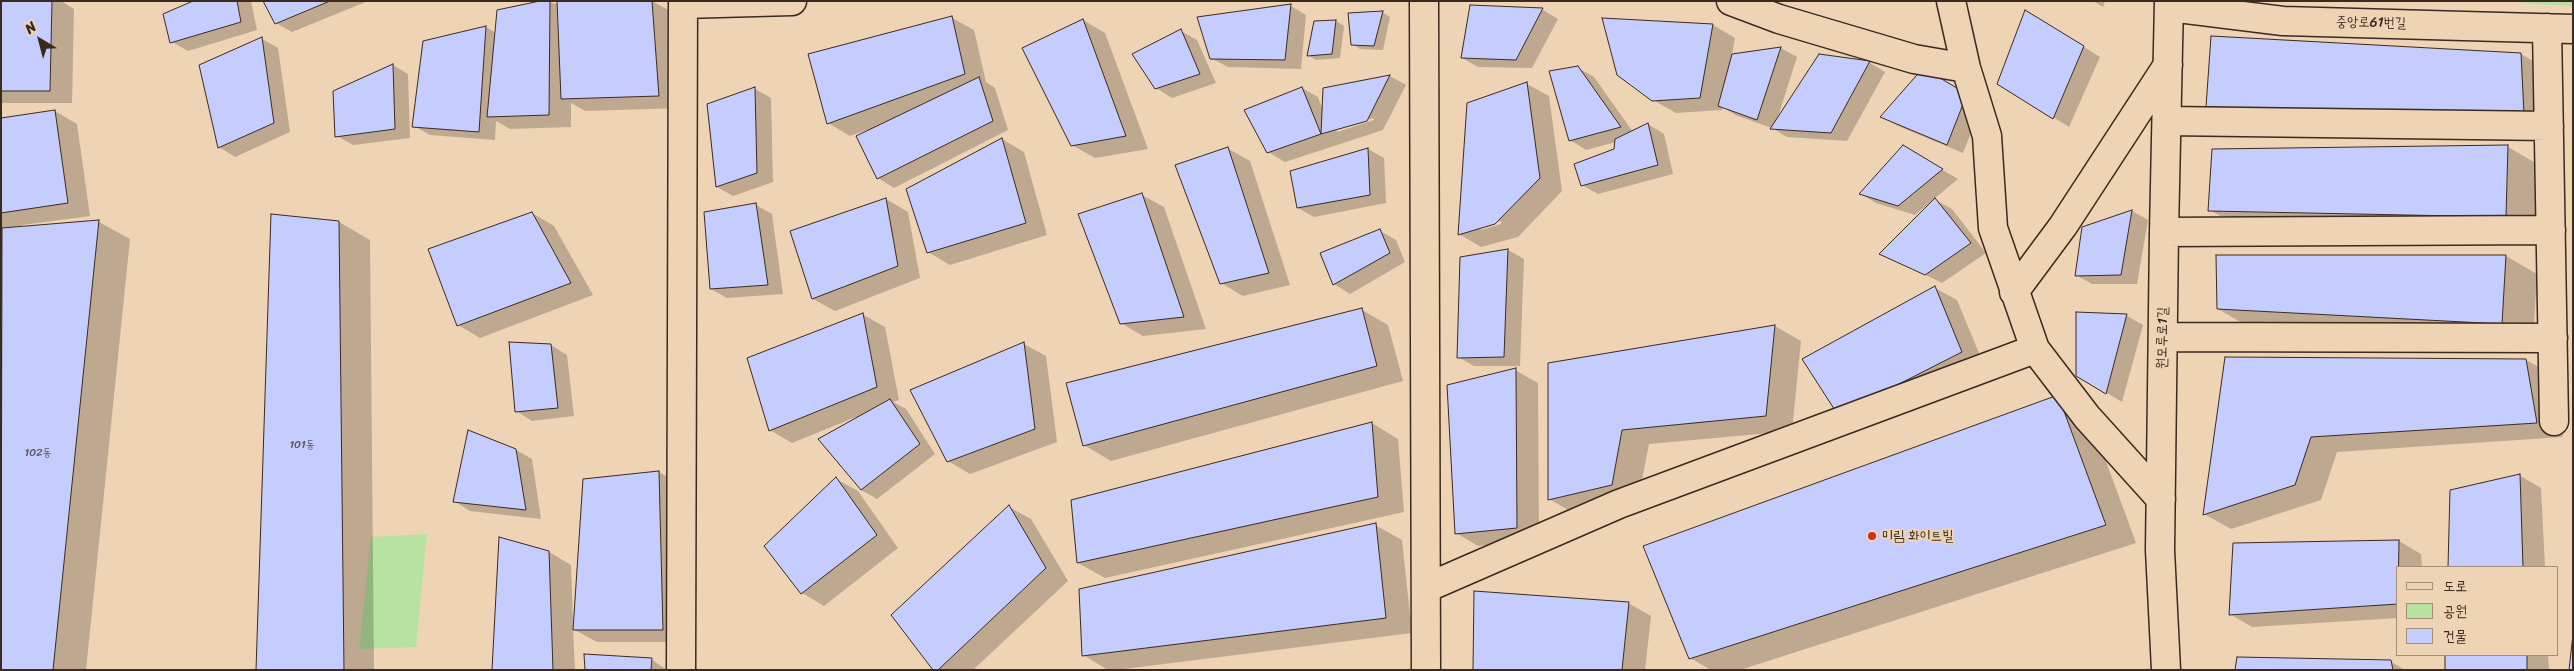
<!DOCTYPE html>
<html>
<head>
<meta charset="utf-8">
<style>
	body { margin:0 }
	#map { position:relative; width:2574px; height:671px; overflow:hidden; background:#eed3b5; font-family:Sriracha,"Poor Story",sans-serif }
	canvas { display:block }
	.frame { position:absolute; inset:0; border:2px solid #3b2a1e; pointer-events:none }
	.legend { position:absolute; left:2396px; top:566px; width:162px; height:90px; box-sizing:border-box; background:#eed3b5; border:1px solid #a68f79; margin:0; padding:6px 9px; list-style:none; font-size:15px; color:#3b2a1e }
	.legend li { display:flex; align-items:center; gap:10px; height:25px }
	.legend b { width:25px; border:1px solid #a68f79 }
	.north { position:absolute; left:15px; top:15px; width:50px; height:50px; -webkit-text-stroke:4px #eed3b5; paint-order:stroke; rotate:323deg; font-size:14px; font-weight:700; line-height:20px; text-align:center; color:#3b2a1e }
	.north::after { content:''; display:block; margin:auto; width:18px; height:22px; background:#3b2a1e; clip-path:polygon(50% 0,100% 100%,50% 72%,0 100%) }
</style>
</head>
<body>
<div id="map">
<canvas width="2574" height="671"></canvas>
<div class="frame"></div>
<ul class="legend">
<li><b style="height:6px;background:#eed3b5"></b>도로</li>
<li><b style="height:14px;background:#b8e29f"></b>공원</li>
<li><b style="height:14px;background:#c5cdff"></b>건물</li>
</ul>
<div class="north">N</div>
</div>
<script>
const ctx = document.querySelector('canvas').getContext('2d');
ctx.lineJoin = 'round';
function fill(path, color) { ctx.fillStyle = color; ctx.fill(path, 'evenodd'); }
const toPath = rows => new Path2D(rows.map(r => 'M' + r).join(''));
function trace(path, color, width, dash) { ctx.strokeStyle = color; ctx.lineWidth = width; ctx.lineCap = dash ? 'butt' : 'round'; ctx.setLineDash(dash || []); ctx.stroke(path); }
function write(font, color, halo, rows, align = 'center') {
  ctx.font = font + ' Sriracha,"Poor Story",sans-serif'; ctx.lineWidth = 4; ctx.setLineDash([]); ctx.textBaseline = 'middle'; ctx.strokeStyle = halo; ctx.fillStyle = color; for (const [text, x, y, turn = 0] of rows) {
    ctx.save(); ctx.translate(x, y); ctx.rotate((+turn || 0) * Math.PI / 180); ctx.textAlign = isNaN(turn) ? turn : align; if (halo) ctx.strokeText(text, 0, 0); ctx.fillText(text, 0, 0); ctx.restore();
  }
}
fill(toPath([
	[2513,1,2573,1,2573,6,2533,4],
	[427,534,416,647,359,649,371,537]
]), '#b8e29f');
fill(toPath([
	[1,1,61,1,74,9,72,103,1,103],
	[196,1,251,1,257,30,188,51,172,42],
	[264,1,368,1,292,32,276,23],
	[546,1,559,5,559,1,652,1,674,13,681,108,585,111,571,103,571,127,510,129,496,121,495,140,430,135,414,126,486,27,496,33],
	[2093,1,2105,1,2103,7],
	[1291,6,1306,15,1301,69,1228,67,1211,58],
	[1471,7,1543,10,1558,19,1532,68,1478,67,1462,58],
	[1382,12,1390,17,1383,50,1360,49,1352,44],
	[952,18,974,30,986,82,995,88,1008,130,894,188,878,178,867,130,850,136,828,123],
	[1603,19,1713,25,1735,38,1732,55,1781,48,1797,57,1777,120,1820,56,1870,63,1885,72,1847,141,1787,137,1772,128,1735,115,1723,107,1722,110,1676,113,1653,100],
	[1083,20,1105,33,1148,149,1095,158,1072,145],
	[1336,21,1344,26,1340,58,1316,60,1308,55],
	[2042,21,2100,57,2069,127,1999,83],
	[1181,31,1197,40,1216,83,1172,98,1156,88],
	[262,39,278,48,290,132,235,157,219,147,200,66],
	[2521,54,2552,72,2555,131,2238,124,2207,107],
	[393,65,408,74,410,138,353,145,337,136],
	[1578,68,1594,77,1633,132,1648,124,1664,134,1673,174,1598,194,1582,185,1615,150,1616,142,1586,150,1570,140],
	[1923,70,1982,105,1963,153,1898,126,1882,117],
	[1390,76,1406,85,1383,130,1285,162,1268,152,1302,88,1318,97,1323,111,1325,89],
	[1373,118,1374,120,1337,132,1337,130],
	[1527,84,1549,96,1562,191,1518,237,1481,247,1459,234],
	[1501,221,1501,224,1481,230,1481,227],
	[755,89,771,98,773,182,733,196,717,187],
	[55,111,77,124,90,216,22,225,23,227,99,222,130,239,86,670,1,670,1,119],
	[1002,139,1024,152,1047,235,950,265,928,252],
	[2508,147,2539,165,2536,234,2241,228,2210,210],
	[1227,148,1250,161,1290,285,1243,296,1221,283],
	[1368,149,1384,158,1386,203,1314,217,1298,208,1292,171],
	[1919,156,1958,179,1934,199,1952,209,1986,253,1942,283,1881,253,1935,200,1934,199,1915,215,1876,203,1861,194],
	[1142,195,1164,207,1206,329,1143,336,1121,323],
	[886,199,908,212,920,278,835,311,813,299],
	[756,205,772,214,783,294,727,298,711,289],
	[2132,211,2148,220,2137,284,2092,284,2076,275,2083,228],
	[532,213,554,226,593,295,480,338,458,325],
	[339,222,370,240,374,670,257,670],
	[1380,231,1396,240,1405,262,1350,294,1334,284,1322,254],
	[1508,250,1524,259,1520,366,1474,366,1458,357],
	[2506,256,2537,274,2533,341,2249,327,2218,309],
	[1935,288,1957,300,1984,365,1861,427],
	[1362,310,1388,325,1403,381,1111,461,1084,445],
	[2078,313,2127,316,2143,325,2122,402,2077,375],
	[862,314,885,327,899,400,893,402,906,409,935,454,877,499,861,490,856,417,792,443,770,430],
	[1775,326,1801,341,1792,431,1649,444,1638,500,1575,514,1549,499,1549,364],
	[1024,344,1046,356,1057,442,970,474,948,461],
	[551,345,567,355,574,416,532,421,516,411],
	[2227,358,2526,360,2553,375,2563,437,2337,452,2321,500,2231,529,2204,514],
	[1515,370,1538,383,1539,541,1478,546,1456,533],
	[2058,397,2089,415,2136,543,1740,670,1711,670,1690,658],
	[1372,423,1398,439,1404,512,1105,578,1078,563],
	[516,450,532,459,541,519,470,511,454,501],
	[659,472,681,485,685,642,597,642,573,629,575,670,493,670,549,552,571,565,573,624,575,624],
	[2519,475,2541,488,2545,567,2449,567,2451,491],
	[836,479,858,491,898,548,824,606,802,593],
	[1009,507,1031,519,1068,581,973,670,935,670],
	[1375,525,1402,540,1412,633,1116,670,1108,670,1083,655],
	[2399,541,2421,554,2422,567,2398,567,2398,618,2252,627,2230,614],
	[1628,603,1651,616,1645,670,1474,670],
	[2446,655,2548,655,2549,670,2446,670],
	[651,659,667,670,586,670],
	[2390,661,2405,670,2237,670]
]), '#0003');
const building = toPath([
	[1,1,52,1,50,91,1,91,1,1],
	[193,1,237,1,241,22,170,43,163,14,193,1],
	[263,1,330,1,275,24,263,1],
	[540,1,550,1,549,115,487,117,497,10,540,1],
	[557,1,652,1,659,96,561,99,557,1],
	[1291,4,1285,60,1210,59,1197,17,1291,4],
	[1470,5,1543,8,1516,60,1461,58,1470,5],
	[2025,10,2084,46,2053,119,1997,84,2025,10],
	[1383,11,1374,46,1351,45,1348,13,1383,11],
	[952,16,965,74,827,124,808,54,952,16],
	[1602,18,1713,24,1700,98,1652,101,1617,75,1602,18],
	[1083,19,1126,136,1071,146,1022,48,1083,19],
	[1336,20,1332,54,1307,56,1314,21,1336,20],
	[486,26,479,132,412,127,423,41,486,26],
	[1181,29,1200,74,1155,89,1132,54,1181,29],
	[2211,36,2521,53,2524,114,2206,107,2211,36],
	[262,37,274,123,218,148,199,65,262,37],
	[1781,47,1757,120,1718,106,1732,54,1781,47],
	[1819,54,1870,61,1831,133,1770,129,1819,54],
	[393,64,395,129,335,137,333,91,393,64],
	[1578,66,1621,127,1569,141,1549,71,1578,66],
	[1923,68,1967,94,1947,145,1880,117,1923,68],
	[1390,75,1367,121,1321,134,1323,88,1390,75],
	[979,77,993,121,877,179,856,136,979,77],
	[1527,82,1540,178,1495,224,1458,235,1467,103,1527,82],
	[755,87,757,173,716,187,707,104,755,87],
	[1302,87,1321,134,1267,153,1244,110,1302,87],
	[55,110,68,203,1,213,1,118,55,110],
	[1648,123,1658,165,1581,186,1574,164,1614,149,1615,139,1648,123],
	[1002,138,1026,223,927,253,906,189,1002,138],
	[1903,145,1943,169,1898,206,1859,194,1903,145],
	[2508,145,2506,217,2208,211,2212,149,2508,145],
	[1228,147,1269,273,1220,284,1175,165,1228,147],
	[1368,148,1370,195,1297,208,1290,171,1368,148],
	[1142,193,1184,317,1120,324,1078,214,1142,193],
	[886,198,898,266,812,299,790,231,886,198],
	[1935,198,1971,243,1925,275,1879,254,1935,198],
	[756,203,768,285,710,289,704,212,756,203],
	[2132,210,2121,275,2075,276,2082,227,2132,210],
	[532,212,571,283,457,326,428,249,532,212],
	[271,214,339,221,344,670,256,670,271,214],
	[99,220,53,670,1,670,2,228,99,220],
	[1380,229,1390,253,1333,285,1320,253,1380,229],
	[1508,249,1504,357,1457,358,1460,257,1508,249],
	[2216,255,2506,255,2502,324,2217,309,2216,255],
	[1935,286,1962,352,1838,415,1802,359,1935,286],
	[1362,308,1377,366,1083,446,1066,383,1362,308],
	[2076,312,2127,314,2106,394,2076,376,2076,312],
	[863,313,877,387,769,431,747,358,863,313],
	[1775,325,1766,416,1622,430,1612,485,1548,500,1548,363,1775,325],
	[509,342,551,344,558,408,515,412,509,342],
	[1024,342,1035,429,947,462,910,390,1024,342],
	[2225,357,2526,359,2537,423,2311,437,2295,485,2203,515,2225,357],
	[1516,368,1517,528,1455,534,1447,385,1516,368],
	[2058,395,2106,525,1689,659,1643,546,2058,395],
	[890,399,920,444,861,490,818,439,890,399],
	[1372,422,1378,497,1077,563,1071,500,1372,422],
	[468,430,516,449,526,510,453,502,468,430],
	[659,471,663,630,573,630,583,479,659,471],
	[2520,474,2523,567,2448,567,2450,490,2520,474],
	[836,477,877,535,801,594,764,546,836,477],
	[1009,505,1046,568,938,670,933,670,891,615,1009,505],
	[1376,523,1386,618,1082,656,1079,589,1376,523],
	[499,537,549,551,553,670,492,670,499,537],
	[2399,540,2398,604,2229,615,2233,543,2399,540],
	[1474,591,1629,602,1622,670,1473,670,1474,591],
	[2573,634,2573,670,2569,670,2573,634],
	[584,654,652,658,651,670,585,670,584,654],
	[2445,655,2527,655,2527,670,2445,670,2445,655],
	[2237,657,2391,660,2393,670,2235,670,2237,657]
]);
fill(building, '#c5cdff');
trace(building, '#3b2a1e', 1);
const minor = toPath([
	[1424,1,1426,670],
	[1731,1,1779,19,1914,59,1966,68],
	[1951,1,1966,68,1987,136,1993,228,2035,349,2087,417,2161,499],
	[683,4,792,1],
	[2170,7,2283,21,2573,29],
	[2547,28,2554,421],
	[2167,121,2549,126],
	[2164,232,2551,230],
	[2014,292,2063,226,2168,65],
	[2163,337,2553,338],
	[1426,588,1619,504,2035,349],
	[681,670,683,1],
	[2166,670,2160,550,2164,232,2169,1]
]);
trace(minor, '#3b2a1e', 31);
trace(minor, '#eed3b5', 28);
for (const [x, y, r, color] of [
	[1872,536,5,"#c8321e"]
]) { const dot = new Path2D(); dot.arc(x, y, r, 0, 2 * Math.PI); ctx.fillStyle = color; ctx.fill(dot); trace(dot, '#eed3b5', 2); }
write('11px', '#5e5356', null, [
	["101동",302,445],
	["102동",38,453]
]);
write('14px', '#3b2a1e', '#eed3b5', [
	["중앙로61번길",2371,23,1],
	["원모루로1길",2163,338,-89]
]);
write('14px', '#3b2a1e', '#eed3b5', [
	["미림 화이트빌",1882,536]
], 'left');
</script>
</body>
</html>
